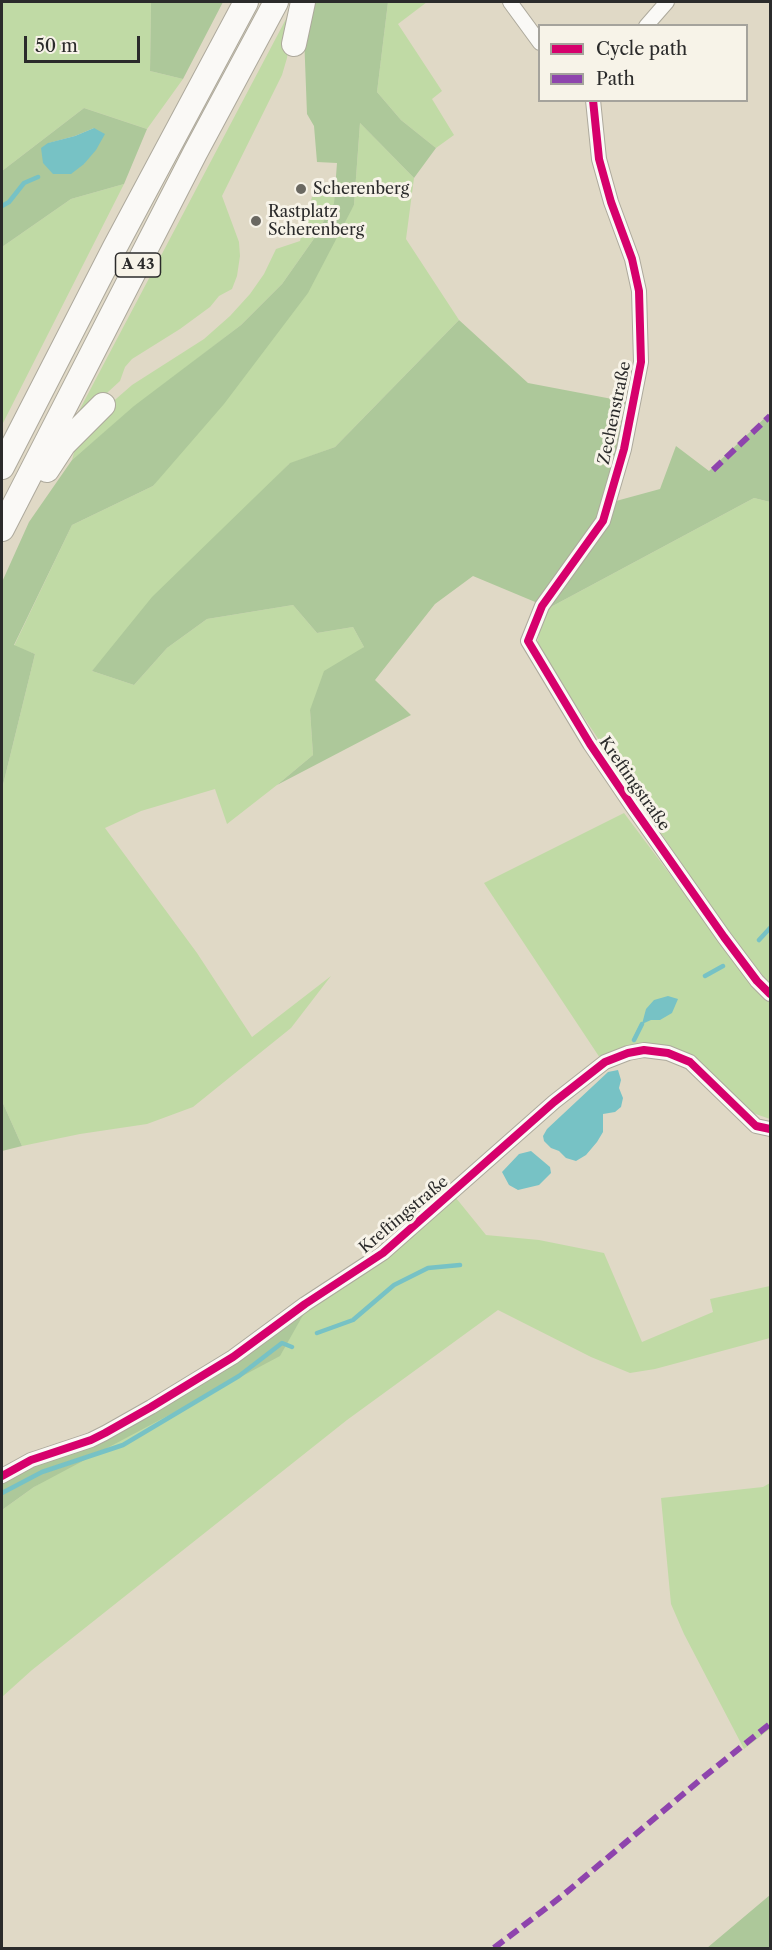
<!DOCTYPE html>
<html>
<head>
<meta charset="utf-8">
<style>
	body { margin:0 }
	#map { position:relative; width:772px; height:1950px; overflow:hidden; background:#e0d9c6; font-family:"Libre Caslon Text",serif }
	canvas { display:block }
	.frame { position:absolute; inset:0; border:3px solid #2b2b2b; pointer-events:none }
	.legend { position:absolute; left:538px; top:24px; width:210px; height:78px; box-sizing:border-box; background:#f7f3e8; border:2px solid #a5a39c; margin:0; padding:8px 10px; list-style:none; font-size:18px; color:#2b2b2b }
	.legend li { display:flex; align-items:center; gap:12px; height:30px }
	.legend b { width:30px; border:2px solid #a5a39c }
	.scale { position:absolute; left:24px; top:36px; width:116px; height:27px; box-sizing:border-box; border:3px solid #2b2b2b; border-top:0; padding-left:8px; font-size:18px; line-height:21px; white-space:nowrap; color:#2b2b2b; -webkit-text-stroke:4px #f7f3e8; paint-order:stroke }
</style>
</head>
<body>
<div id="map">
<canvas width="772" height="1950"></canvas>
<div class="frame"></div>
<ul class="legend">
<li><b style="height:8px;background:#d6006c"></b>Cycle path</li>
<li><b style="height:8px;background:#8e44ad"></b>Path</li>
</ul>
<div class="scale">50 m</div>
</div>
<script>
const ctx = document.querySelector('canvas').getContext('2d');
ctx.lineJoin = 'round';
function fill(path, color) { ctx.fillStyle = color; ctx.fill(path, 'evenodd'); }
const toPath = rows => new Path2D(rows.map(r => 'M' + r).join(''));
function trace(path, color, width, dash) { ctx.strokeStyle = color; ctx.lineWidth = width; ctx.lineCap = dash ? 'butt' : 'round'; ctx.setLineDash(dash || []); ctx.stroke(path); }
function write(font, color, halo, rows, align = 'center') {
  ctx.font = font + ' "Libre Caslon Text",serif'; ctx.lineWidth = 6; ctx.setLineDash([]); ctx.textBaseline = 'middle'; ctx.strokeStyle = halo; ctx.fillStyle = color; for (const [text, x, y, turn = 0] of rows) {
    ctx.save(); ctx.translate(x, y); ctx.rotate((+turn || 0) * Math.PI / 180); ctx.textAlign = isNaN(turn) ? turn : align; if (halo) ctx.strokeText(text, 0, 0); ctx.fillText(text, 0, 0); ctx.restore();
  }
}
fill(toPath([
	[2,2,151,2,150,71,183,79,147,129,84,108,2,171],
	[295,2,287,58,282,75,222,196,239,242,240,256,237,276,232,289,219,296,210,307,180,329,132,359,125,367,120,381,71,426],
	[388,2,427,2,398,24,442,91,432,99,454,135,436,148,401,120,377,92],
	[360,123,414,178,406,239,459,320,335,447,289,464,92,671,134,685,167,648,207,619,293,605,317,633,353,627,364,647,310,710,313,755,277,785,227,824,215,789,141,811,105,828,197,953,252,1037,331,976,291,1028,193,1107,147,1124,80,1134,22,1146,2,1101,2,789,35,654,14,646,72,525,153,486,354,205],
	[316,182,336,183,334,203,313,240,282,284,241,325,132,409,72,460,77,441,101,412,132,385,204,339,230,316,250,294,264,274,276,249,300,241],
	[124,184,2,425,2,247,71,199],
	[754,498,770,502,770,985,762,979,687,872,537,647,540,626,547,609],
	[624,813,729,953,770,1003,770,1119,750,1112,671,1051,602,1061,484,883],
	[456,1198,486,1235,539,1240,604,1253,642,1342,713,1312,710,1299,770,1286,770,1338,655,1369,630,1373,591,1357,498,1310,347,1420,32,1670,2,1697,2,1510,34,1487,301,1317,307,1308,388,1256],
	[770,1483,770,1729,744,1749,684,1634,671,1604,661,1498,763,1487]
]), '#c0daa5');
fill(toPath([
	[151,2,223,2,183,79,150,71],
	[311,2,388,2,377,92,401,120,436,148,414,178,360,123,354,205,308,293,224,404,153,486,72,525,14,645,35,654,2,789,2,582,29,522,72,460,134,406,241,325,282,284,313,240,334,203,337,163,317,162,314,126,307,114,304,35],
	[84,108,147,129,124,184,71,199,2,247,2,171],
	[94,128,84,164,49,143,75,136],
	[459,320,528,383,628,402,599,518,540,604,473,576,435,604,375,680,411,715,277,785,313,755,310,710,324,671,364,647,353,627,317,633,293,605,207,619,167,648,134,685,92,671,152,597,290,463,335,447],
	[770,413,770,502,754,498,547,609,607,522,616,501,660,489,676,446,709,471],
	[2,1101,22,1146,2,1151],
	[307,1308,280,1356,34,1487,2,1510,2,1481,33,1464,92,1445],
	[770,1895,770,1948,707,1948]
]), '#adc89a');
fill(toPath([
	[94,128,105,134,96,150,84,164,71,174,53,174,43,163,41,148,48,143,75,136],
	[668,996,678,999,672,1013,660,1020,651,1020,642,1024,646,1009,654,1000],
	[618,1070,621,1080,619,1088,623,1098,621,1107,615,1112,603,1114,603,1132,597,1142,586,1155,576,1161,566,1158,559,1151,551,1148,544,1141,543,1136,547,1129,608,1072],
	[531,1151,550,1167,551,1173,539,1185,518,1190,509,1185,502,1172,519,1154]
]), '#77c2c5');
trace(toPath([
	[2,206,9,202,24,183,38,177],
	[759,940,770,928],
	[705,976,723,966],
	[634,1040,642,1024],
	[317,1333,353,1320,394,1285,428,1268,460,1265],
	[2,1493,42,1472,123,1445,239,1376,282,1343,292,1347]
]), '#77c2c5', 4.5);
const minor = toPath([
	[510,2,540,43],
	[646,26,667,2],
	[593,100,599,159,611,202,632,259,639,291,641,362,624,449,603,521,542,606,528,641,590,744,632,806,724,937,757,981,770,994],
	[2,1476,31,1460,91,1440,105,1433,151,1407,233,1357,305,1304,383,1253,554,1102,605,1062,628,1053,644,1050,668,1053,690,1062,756,1126,770,1129]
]);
const motorway = toPath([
	[294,44,303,2],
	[2,467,115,247,246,2],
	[47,470,64,444,103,405],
	[2,529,195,153,276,2]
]);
trace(minor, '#ada99c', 16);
trace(motorway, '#ada99c', 26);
trace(minor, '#faf9f6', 14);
trace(motorway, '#faf9f6', 24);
trace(toPath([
	[713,470,770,416],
	[494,1948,562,1896,700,1780,770,1724]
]), '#8e44ad', 6, [12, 6]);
trace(toPath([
	[593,100,599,159,611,202,632,259,639,291,641,362,624,449,603,521,542,606,528,641,590,744,632,806,724,937,757,981,770,994],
	[2,1476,31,1460,91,1440,105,1433,151,1407,233,1357,305,1304,383,1253,554,1102,605,1062,628,1053,644,1050,668,1053,690,1062,756,1126,770,1129]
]), '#d6006c', 8);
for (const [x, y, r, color] of [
	[301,189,6,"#6a6861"],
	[256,221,6,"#6a6861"]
]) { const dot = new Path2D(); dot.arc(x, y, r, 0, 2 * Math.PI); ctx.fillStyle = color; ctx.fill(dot); trace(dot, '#f7f3e8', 2); }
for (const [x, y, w] of [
	[138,265,45]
]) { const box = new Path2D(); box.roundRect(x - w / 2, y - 12, w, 24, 4.5); ctx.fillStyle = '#f7f3e8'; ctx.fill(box); trace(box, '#2b2b2b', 1.5); }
write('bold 15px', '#2b2b2b', null, [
	["A 43",138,265]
]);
write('16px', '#2b2b2b', '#f7f3e8', [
	["Scherenberg",313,189],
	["Rastplatz",268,212],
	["Scherenberg",268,230]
], 'left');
write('16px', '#2b2b2b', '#f7f3e8', [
	["Zechenstraße",615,413,-78],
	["Kreftingstraße",634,784,55],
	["Kreftingstraße",404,1215,-40]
]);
</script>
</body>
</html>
